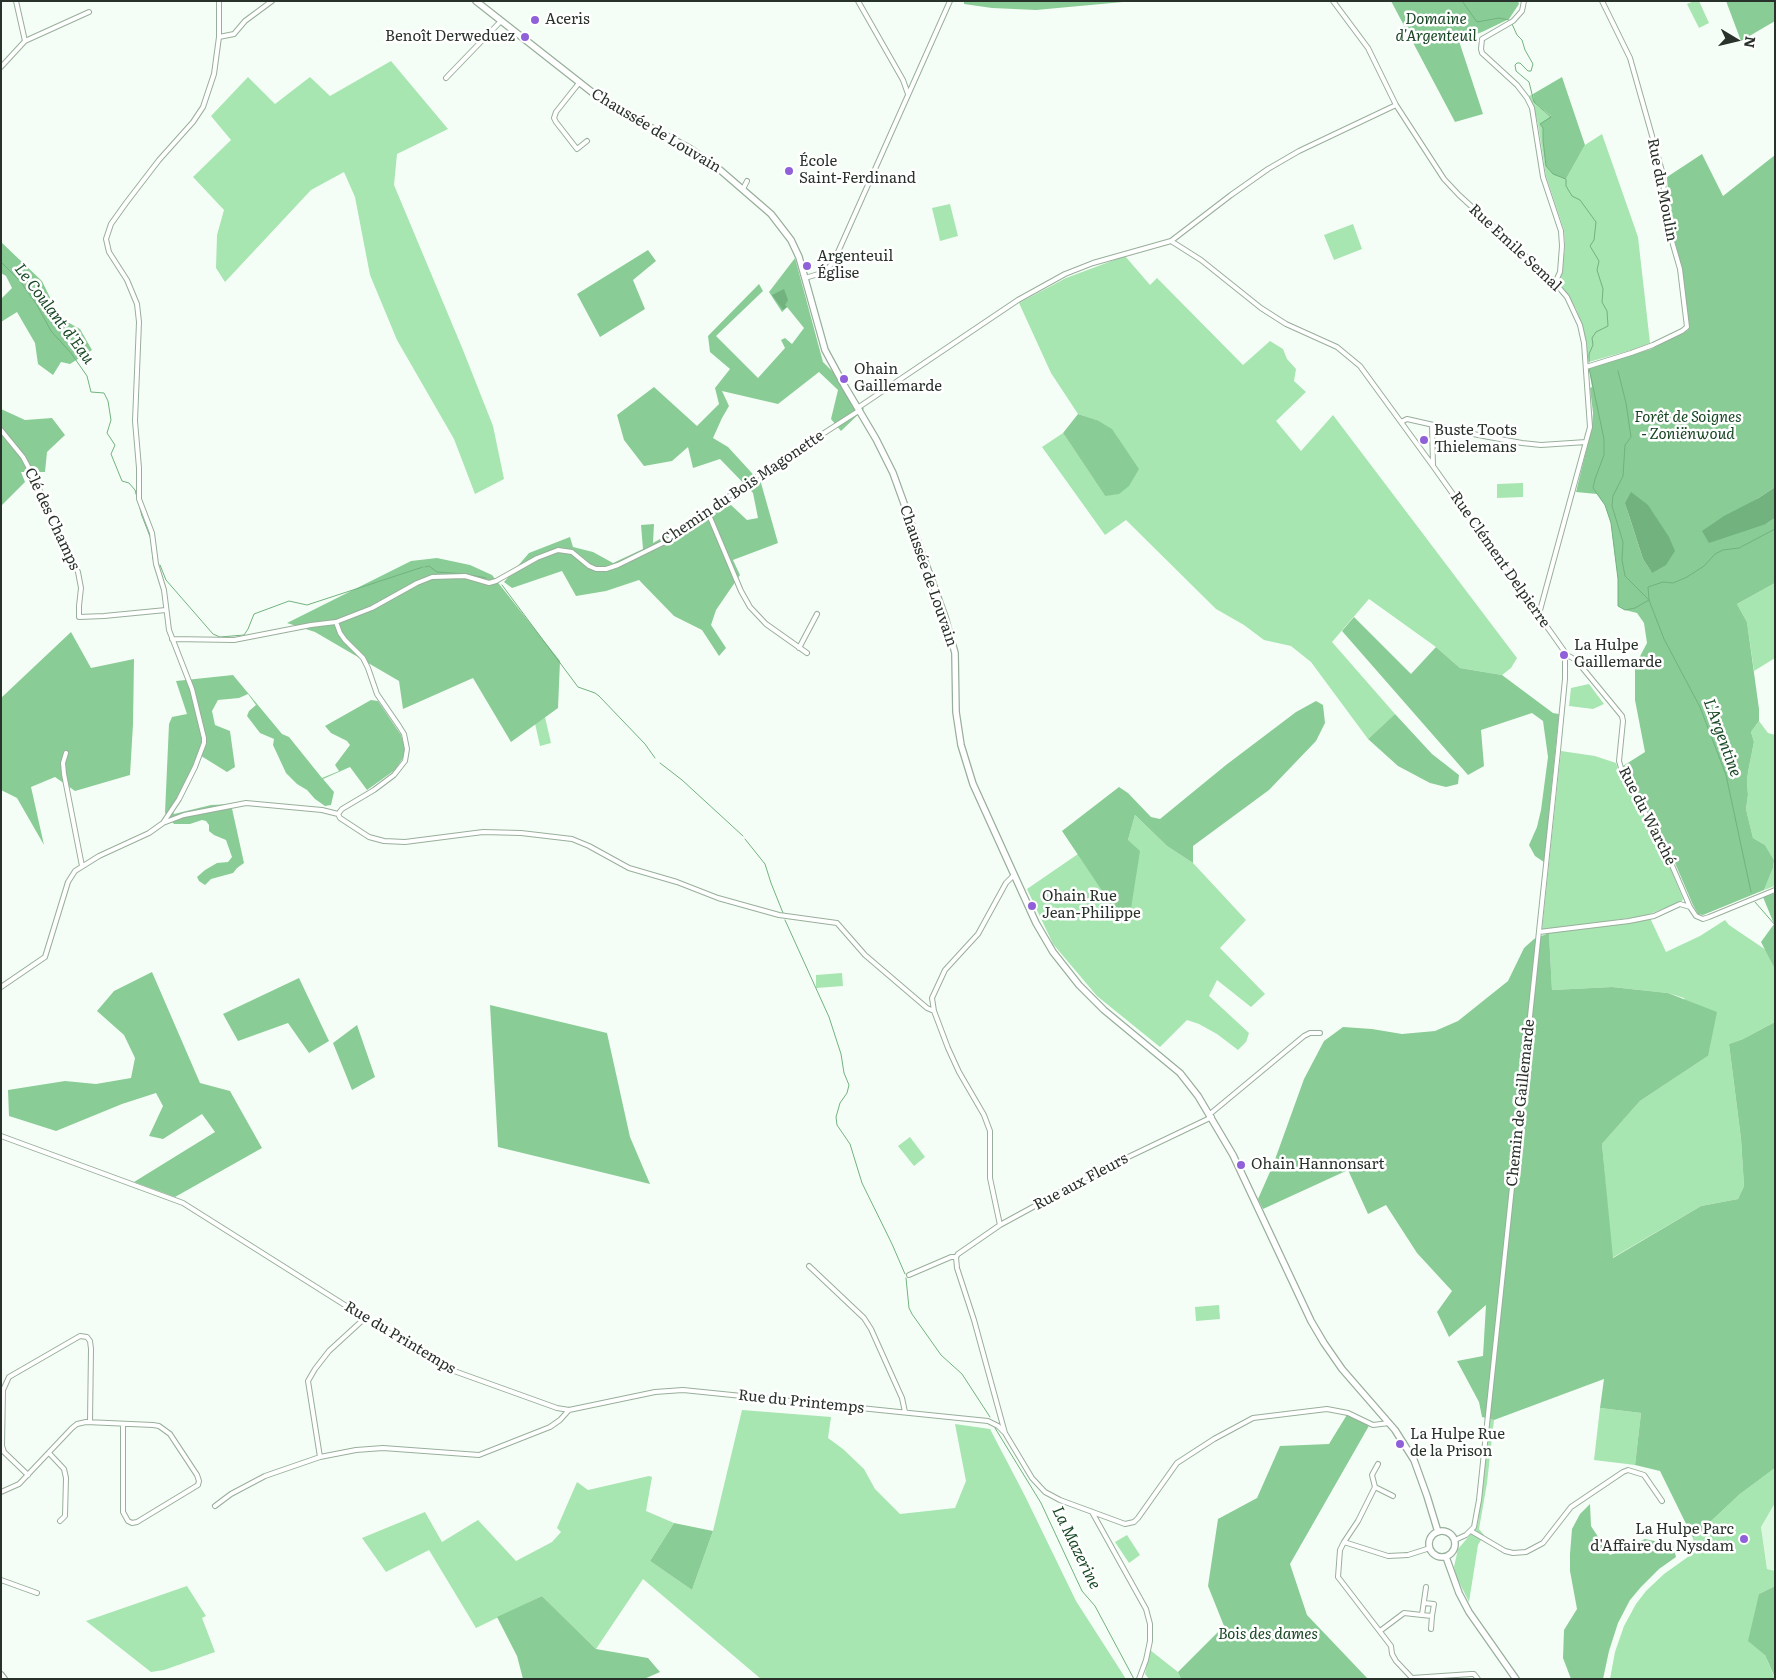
<!DOCTYPE html>
<html>
<head>
<meta charset="utf-8">
<style>
	body { margin:0 }
	#map { position:relative; width:1776px; height:1680px; overflow:hidden; background:#f5fef6; font-family:Literata,serif }
	canvas { display:block }
	.frame { position:absolute; inset:0; border:2px solid #29322a; pointer-events:none }
	.north { position:absolute; left:1711px; top:15px; width:50px; height:50px; -webkit-text-stroke:4px #fff; paint-order:stroke; rotate:99deg; font-size:14px; font-weight:700; line-height:20px; text-align:center; color:#29322a }
	.north::after { content:''; display:block; margin:auto; width:18px; height:22px; background:#29322a; clip-path:polygon(50% 0,100% 100%,50% 72%,0 100%) }
</style>
</head>
<body>
<div id="map">
<canvas width="1776" height="1680"></canvas>
<div class="frame"></div>
<div class="north">N</div>
</div>
<script>
const ctx = document.querySelector('canvas').getContext('2d');
ctx.lineJoin = 'round';
function fill(path, color) { ctx.fillStyle = color; ctx.fill(path, 'evenodd'); }
const toPath = rows => new Path2D(rows.map(r => 'M' + r).join(''));
function trace(path, color, width, dash) { ctx.strokeStyle = color; ctx.lineWidth = width; ctx.lineCap = dash ? 'butt' : 'round'; ctx.setLineDash(dash || []); ctx.stroke(path); }
function write(font, color, halo, rows, align = 'center') {
  ctx.font = font + ' Literata,serif'; ctx.lineWidth = 5; ctx.setLineDash([]); ctx.textBaseline = 'middle'; ctx.strokeStyle = halo; ctx.fillStyle = color; for (const [text, x, y, turn = 0] of rows) {
    ctx.save(); ctx.translate(x, y); ctx.rotate((+turn || 0) * Math.PI / 180); ctx.textAlign = isNaN(turn) ? turn : align; if (halo) ctx.strokeText(text, 0, 0); ctx.fillText(text, 0, 0); ctx.restore();
  }
}
fill(toPath([
	[1775,1503,1775,1571,1767,1569,1761,1527]
]), '#d9f8de');
fill(toPath([
	[1694,1,1699,1,1709,23,1699,28,1687,4],
	[391,61,448,129,397,154,394,185,463,350,493,426,504,479,475,494,454,439,397,340,370,275,355,197,344,172,311,190,225,282,216,268,217,235,224,210,193,177,231,140,211,116,248,77,275,104,310,77,330,96],
	[1533,94,1534,102,1551,117,1543,128,1543,140,1566,179,1585,145,1602,134,1638,237,1650,343,1631,350,1589,362,1582,325,1577,311,1569,296,1558,282,1562,273,1565,246,1564,230,1546,176,1538,124,1534,108,1529,96],
	[950,204,958,236,940,241,932,208],
	[1353,224,1362,249,1334,260,1324,235],
	[1125,256,1150,285,1157,278,1243,365,1270,341,1283,349,1287,359,1296,369,1294,381,1306,392,1276,421,1301,451,1333,415,1517,658,1511,668,1502,675,1460,668,1436,647,1369,599,1332,642,1395,714,1368,739,1311,662,1291,646,1264,640,1244,625,1216,609,1126,520,1105,535,1042,447,1063,433,1105,496,1097,420,1078,414,1051,373,1019,303,1066,278],
	[1523,483,1523,497,1497,498,1497,484],
	[1775,583,1775,658,1754,671,1747,622,1737,604],
	[1589,684,1604,704,1593,709,1569,706,1571,688],
	[545,717,551,743,540,746,534,719],
	[1759,721,1768,733,1775,735,1775,886,1764,890,1773,868,1774,860,1765,845,1753,838,1746,809,1748,795,1747,782,1748,772,1754,742,1751,732],
	[1561,751,1595,756,1616,763,1621,778,1652,829,1663,851,1683,899,1682,901,1645,916,1542,930],
	[1135,815,1167,846,1193,863,1246,920,1220,948,1265,994,1251,1007,1217,980,1209,996,1249,1033,1246,1042,1238,1050,1217,1034,1199,1024,1187,1020,1160,1047,1097,996,1053,944,1027,889,1078,854,1124,921,1128,840],
	[1650,918,1666,952,1700,936,1725,920,1729,925,1766,950,1775,969,1775,1022,1743,1039,1729,1044,1741,1139,1744,1186,1738,1199,1701,1206,1612,1258,1602,1144,1640,1101,1708,1056,1684,998,1668,993,1612,987,1552,990,1549,933],
	[842,973,843,986,816,988,816,975],
	[910,1137,925,1157,914,1166,898,1146],
	[1219,1305,1220,1319,1196,1321,1195,1307],
	[1600,1408,1641,1413,1635,1465,1594,1460],
	[742,1410,831,1417,828,1438,843,1449,864,1469,875,1489,900,1514,955,1508,966,1481,955,1424,990,1429,1025,1496,1076,1601,1126,1679,761,1679,643,1579,596,1649,542,1596,476,1628,429,1550,386,1572,362,1538,425,1512,442,1542,478,1520,516,1561,552,1542,561,1532,557,1528,577,1482,588,1490,649,1476,652,1477,646,1511,674,1523,650,1561,692,1590,713,1531],
	[1490,1419,1494,1420,1487,1483,1479,1529,1484,1535,1478,1545,1469,1602,1457,1578,1454,1567,1458,1549,1476,1528,1478,1523],
	[1775,1468,1775,1503,1761,1527,1767,1569,1775,1571,1775,1586,1759,1594,1765,1655,1775,1679,1610,1679,1615,1652,1624,1626,1636,1604,1646,1591,1664,1574,1699,1549,1693,1546,1693,1538,1740,1494],
	[1127,1535,1140,1555,1129,1563,1115,1542],
	[187,1586,206,1616,202,1618,215,1652,164,1670,151,1672,86,1621],
	[1150,1650,1178,1672,1181,1679,1149,1679,1145,1674]
]), '#a7e5b1');
fill(toPath([
	[964,1,1134,1,1036,10,992,8,964,4],
	[1391,1,1518,1,1519,4,1509,19,1482,32,1459,41,1483,114,1455,122],
	[1726,1,1775,1,1775,21,1741,41],
	[1562,77,1585,145,1566,179,1553,174,1546,166,1543,140,1543,128,1540,124,1551,116,1534,102,1533,94],
	[1702,154,1723,196,1775,155,1775,487,1757,499,1766,524,1775,518,1775,583,1737,604,1747,622,1759,709,1759,721,1751,732,1754,742,1748,772,1747,782,1748,795,1746,809,1753,838,1765,845,1774,860,1773,868,1764,890,1703,915,1698,914,1693,905,1669,849,1657,826,1626,775,1623,766,1645,752,1635,700,1635,666,1647,643,1644,623,1637,613,1625,610,1618,606,1618,579,1611,523,1605,505,1597,494,1576,492,1592,427,1593,413,1590,388,1592,387,1589,368,1651,349,1688,330,1682,268,1670,224,1667,177],
	[1625,503,1652,573,1643,559],
	[1,242,42,281,60,318,80,329,92,350,70,364,61,362,53,375,38,364,35,343,17,312,1,322,1,299,12,288,6,276,1,273],
	[648,250,656,261,633,280,645,309,600,337,577,294],
	[795,258,823,362,841,380,864,409,841,431,831,419,838,390,819,372,778,404,722,391,729,406,722,418,713,438,728,447,761,483,778,543,733,560,740,575,716,610,711,625,726,648,719,656,702,630,674,616,639,580,606,591,576,596,562,571,512,588,504,582,529,553,570,537,573,547,593,552,613,563,643,549,641,525,654,524,653,543,677,529,731,505,747,520,758,518,753,493,720,459,693,468,688,447,672,461,644,466,624,440,617,415,654,387,697,426,719,404,715,388,730,369,710,352,708,336,759,284,763,291,716,336,758,378,785,348,781,340,785,338,792,344,804,328,787,307,782,312,769,292],
	[1,409,25,420,52,418,65,435,47,452,45,472,21,472,25,482,1,506],
	[1078,414,1097,420,1112,429,1139,469,1129,486,1119,494,1105,496,1063,433],
	[437,558,470,565,492,575,560,661,558,708,511,742,473,678,403,709,399,681,315,632,287,623,411,561],
	[1354,617,1411,674,1436,647,1460,668,1502,675,1553,713,1559,714,1544,862,1535,856,1529,845,1537,827,1541,810,1548,757,1543,721,1532,713,1481,730,1484,766,1468,775,1342,631],
	[71,632,91,668,134,659,133,724,130,775,75,791,55,777,31,787,44,845,17,798,1,790,1,698],
	[233,675,282,734,289,737,322,778,339,771,335,765,350,745,347,741,331,733,325,726,371,700,378,701,401,735,405,748,403,758,395,770,367,790,350,767,323,779,334,792,331,805,325,806,315,799,307,790,297,784,286,773,273,745,274,739,260,733,247,716,249,711,256,705,248,694,239,698,218,700,212,711,215,725,230,731,235,767,227,772,198,754,191,772,171,808,174,814,211,805,231,804,244,863,237,868,233,873,211,879,205,885,199,881,197,877,205,870,217,863,228,862,232,857,226,840,214,835,209,831,209,825,206,821,202,820,190,824,174,824,165,813,169,724,172,717,187,714,176,681],
	[1316,701,1323,705,1325,723,1316,741,1269,790,1193,846,1193,863,1167,846,1135,815,1128,840,1140,851,1130,915,1123,922,1062,831,1119,787,1128,793,1151,817,1160,819,1226,765,1296,712],
	[1395,714,1432,754,1459,775,1458,784,1446,787,1430,783,1398,766,1368,739],
	[1775,893,1775,969,1761,942,1774,924,1763,897],
	[1549,933,1552,990,1612,987,1668,993,1717,1012,1708,1056,1640,1101,1602,1144,1613,1258,1701,1206,1738,1199,1744,1186,1741,1139,1729,1044,1743,1039,1775,1022,1775,1468,1740,1494,1693,1538,1660,1471,1635,1465,1641,1413,1600,1408,1604,1379,1494,1420,1482,1417,1479,1402,1457,1361,1483,1356,1486,1305,1449,1337,1437,1312,1452,1291,1417,1253,1386,1205,1368,1214,1348,1170,1263,1209,1258,1199,1273,1165,1304,1079,1324,1041,1343,1027,1372,1029,1402,1034,1435,1031,1458,1021,1508,981,1524,948,1534,939],
	[152,972,200,1083,230,1091,262,1148,175,1197,134,1182,215,1132,202,1114,163,1139,149,1136,163,1106,156,1093,122,1104,56,1131,9,1116,8,1090,65,1081,96,1084,131,1078,135,1058,124,1035,97,1011,114,991],
	[299,978,329,1041,309,1053,288,1023,238,1041,223,1014],
	[490,1005,607,1033,630,1137,650,1184,498,1147],
	[357,1025,375,1077,352,1090,333,1043],
	[1348,1413,1370,1424,1290,1564,1307,1615,1368,1679,1181,1679,1178,1672,1224,1626,1208,1586,1218,1519,1257,1498,1280,1446,1329,1444],
	[1590,1504,1591,1526,1610,1555,1645,1539,1673,1545,1676,1557,1659,1569,1641,1587,1630,1600,1618,1623,1609,1651,1603,1679,1571,1679,1563,1658,1564,1630,1577,1609,1570,1571,1570,1554,1572,1529,1580,1514],
	[674,1523,713,1531,692,1590,650,1561],
	[1775,1586,1775,1678,1765,1655,1748,1641,1759,1594],
	[542,1596,596,1649,648,1658,660,1672,644,1679,523,1679,517,1656,497,1617]
]), '#8acc96');
fill(toPath([
	[784,289,788,300,785,305,787,307,783,310,772,295],
	[1775,487,1775,518,1766,524,1709,543,1702,531,1724,516,1757,499],
	[1631,492,1648,505,1669,537,1675,551,1666,565,1652,573,1643,559,1625,503]
]), '#71b27e');
trace(toPath([
	[1462,1,1477,22,1499,18,1509,20],
	[1512,24,1517,35,1522,40,1525,50,1533,64,1531,71,1528,71,1520,63,1517,63,1515,65,1516,71,1529,82,1534,102,1551,117,1540,124,1543,128,1543,140,1546,166,1553,174,1566,179,1566,186,1572,196,1580,200,1596,222,1594,240,1590,246,1599,261,1597,270,1603,289,1602,302,1607,311,1608,326,1596,332,1592,338,1593,345,1589,354,1589,362],
	[1,262,20,281,37,305,51,331,71,353,87,376,91,392,104,393,108,401,111,420,107,433,115,445,111,454,122,481,129,483,135,490,142,516,151,539,153,559],
	[1589,368,1604,439,1604,455,1595,479,1593,488,1605,505,1611,523,1618,579,1618,606,1625,610,1635,608,1649,600,1648,587,1663,582,1673,583,1687,577,1704,566,1715,554,1723,550,1739,548,1775,529],
	[1618,371,1626,403,1631,437,1625,445,1623,476,1613,496,1612,506,1623,542,1622,560,1625,576,1649,600,1664,639,1700,707,1726,775,1751,892],
	[160,565,166,580,213,634,220,637,244,635,248,629,254,614,289,601,307,605,423,567],
	[425,567,429,566,437,572,465,574,486,578],
	[502,585,578,687,595,693,599,696,645,744,655,758],
	[660,763,682,780,743,836],
	[745,839,765,864,771,883,783,913],
	[1755,902,1775,925],
	[785,920,829,1017,841,1054,844,1073,849,1085,847,1093,840,1103,836,1117,837,1125,850,1144,862,1183,892,1244,905,1274],
	[906,1278,909,1308,912,1314,941,1355,962,1374,990,1417],
	[995,1428,1041,1503,1082,1591,1095,1606,1134,1679]
]), '#71b27e', 1);
const minor = toPath([
	[16,1,25,41],
	[858,1,903,80,908,94],
	[1333,1,1368,48,1396,105,1444,179,1459,195,1555,283,1567,297,1580,325,1584,343,1590,427,1539,614],
	[1524,1,1522,11,1513,21,1482,39,1481,49,1482,53,1517,85,1527,98,1532,108,1543,177,1561,231,1562,246,1560,272,1555,283],
	[219,37,234,34,245,21,272,1],
	[1,67,25,41,89,12],
	[446,78,500,22],
	[579,83,556,112,554,118,556,122,577,149,587,141],
	[743,189,747,181],
	[1171,241,1201,260,1261,308,1286,324,1337,347,1360,366,1433,466,1567,655],
	[805,278,825,272,834,261,950,1],
	[1586,367,1631,353,1653,345,1682,331,1687,327,1680,269,1667,224,1662,171,1630,58,1602,1],
	[859,407,1018,300,1065,274,1093,263,1171,241,1231,195,1268,169,1299,151,1396,105],
	[1401,422,1407,419,1478,435,1522,443,1541,445,1586,442],
	[1432,425,1433,465],
	[1,430,23,457,32,474,78,572,81,588,79,606,79,617,104,616,166,610],
	[709,515,741,591,750,607,766,624,807,653],
	[336,622,340,633,345,640,363,658,368,668,377,694,399,726,404,734,407,749,405,761,394,775,374,790,342,809,338,814],
	[172,639,234,640,311,625,336,622,372,608,417,583,432,577,465,576,489,583,496,581,537,558,558,550,572,552,589,566,596,569,606,569,618,565,681,534,709,515,728,497,757,476,860,410],
	[799,648,817,614],
	[1567,655,1576,660,1622,716,1623,721,1619,761,1623,775,1661,840,1690,907,1696,916,1703,919,1709,917,1775,890],
	[66,753,63,763,64,774,82,866],
	[338,814,340,818,369,837,384,841,405,842,483,832,521,833,572,839,589,846,629,868,677,882,718,898,779,915,837,923,865,955,927,1008,934,1011],
	[163,823,184,815,246,803,322,810,338,814],
	[1539,932,1629,921,1654,916,1680,904,1690,907],
	[1,987,45,957,68,882,75,871,99,856,149,833,163,823,179,799,195,767,204,743,204,738,192,689,169,630,164,590,156,564,152,533,139,499,139,468,135,421,139,322,137,304,127,280,109,252,106,239,111,224,126,203,159,160,193,122,203,107,214,74,219,37,219,1],
	[1210,1114,1304,1036,1310,1033,1320,1033],
	[1,1136,183,1203,443,1367,557,1408,569,1410,655,1392,683,1390,988,1421,998,1426,1005,1433,1032,1478,1045,1492,1060,1500,1125,1524,1134,1522,1138,1518,1177,1463,1214,1439,1253,1418,1327,1409,1348,1413,1373,1425,1389,1423],
	[1000,1225,990,1178,990,1131,984,1115,959,1072,948,1048,934,1011,932,998,945,970,978,934,1006,883,1014,875],
	[809,1266,864,1318,871,1329,902,1398,905,1412],
	[909,1275,951,1257,956,1257],
	[1005,1433,974,1320,957,1268,956,1257,958,1254,1000,1225,1099,1171,1212,1117],
	[49,1453,64,1469,66,1478,65,1516,60,1521],
	[320,1457,308,1381,315,1369,329,1351,365,1318],
	[28,1475,4,1452,2,1446,3,1390,9,1377,80,1336,87,1337,90,1341,91,1349,90,1422],
	[1375,1487,1393,1496],
	[1,1492,19,1484,72,1428,77,1424,86,1422,153,1425,159,1426,170,1434,197,1475,199,1481,198,1485,137,1522,132,1523,128,1521,123,1512,123,1424],
	[215,1506,231,1494,265,1476,320,1457,356,1450,383,1448,479,1455,550,1427,560,1420,569,1410],
	[1092,1512,1146,1609,1150,1624,1150,1641,1146,1660,1139,1679],
	[1471,1531,1505,1551,1513,1553,1526,1552,1543,1543,1571,1507,1623,1472,1628,1470,1644,1475,1662,1501],
	[1455,1540,1466,1535,1474,1527,1479,1500,1558,751,1565,679,1565,659,1567,655],
	[1344,1542,1358,1521,1375,1487,1372,1475,1378,1464],
	[1430,1548,1408,1555,1388,1556,1344,1542,1340,1550,1338,1577,1391,1646,1392,1654,1396,1661,1412,1678,1471,1674,1474,1674,1478,1679],
	[1,1580,37,1593],
	[1422,1615,1432,1616,1434,1604,1424,1603],
	[1431,1629,1432,1616],
	[1380,1631,1404,1613,1422,1615,1426,1587]
]);
const secondary = toPath([
	[476,1,607,104,689,148,719,169,771,214,791,240,799,257,825,350,844,385,876,439,893,473,945,617,955,653,956,712,961,745,973,784,1036,923,1053,952,1079,985,1104,1010,1180,1073,1198,1096,1233,1155,1311,1321,1324,1343,1342,1369,1395,1430,1414,1460,1427,1496,1438,1532],
	'1429 1544a13 13 0 1 1 26 0a13 13 0 1 1-26 0Z',
	[1446,1557,1459,1593,1469,1612,1516,1679],
	[1,1675,4,1679]
]);
trace(minor, '#98af9b', 6);
trace(secondary, '#98af9b', 8);
trace(minor, '#fff', 4);
trace(secondary, '#fff', 5.5);
for (const [x, y, r, color] of [
	[535,20,5,"#9060d9"],
	[525,37,5,"#9060d9"],
	[789,171,5,"#9060d9"],
	[807,266,5,"#9060d9"],
	[844,379,5,"#9060d9"],
	[1424,440,5,"#9060d9"],
	[1564,655,5,"#9060d9"],
	[1032,906,5,"#9060d9"],
	[1241,1165,5,"#9060d9"],
	[1400,1444,5,"#9060d9"],
	[1744,1539,5,"#9060d9"]
]) { const dot = new Path2D(); dot.arc(x, y, r, 0, 2 * Math.PI); ctx.fillStyle = color; ctx.fill(dot); trace(dot, '#fff', 2); }
write('15px', '#29322a', '#fff', [
	["Aceris",545,20],
	["Benoît Derweduez",515,37,"right"],
	["École",799,162],
	["Saint-Ferdinand",799,179],
	["Argenteuil",817,257],
	["Église",817,274],
	["Ohain",854,370],
	["Gaillemarde",854,387],
	["Buste Toots",1434,431],
	["Thielemans",1434,448],
	["La Hulpe",1574,646],
	["Gaillemarde",1574,663],
	["Ohain Rue",1042,897],
	["Jean-Philippe",1042,914],
	["Ohain Hannonsart",1251,1165],
	["La Hulpe Rue",1410,1435],
	["de la Prison",1410,1452],
	["La Hulpe Parc",1734,1530,"right"],
	["d'Affaire du Nysdam",1734,1547,"right"]
], 'left');
write('italic 15px', '#174623', '#fff', [
	["Domaine",1436,20],
	["d'Argenteuil",1436,37],
	["Forêt de Soignes",1688,418],
	["- Zoniënwoud",1688,435],
	["Bois des dames",1268,1635]
]);
write('15px', '#29322a', '#fff', [
	["Chaussée de Louvain",656,131,31],
	["Rue du Moulin",1662,190,79],
	["Rue Emile Semal",1515,248,43],
	["Chemin du Bois Magonette",743,488,-34],
	["Clé des Champs",52,519,65],
	["Rue Clément Delpierre",1500,560,55],
	["Chaussée de Louvain",928,576,71],
	["Rue du Warché",1647,816,63],
	["Chemin de Gaillemarde",1521,1103,-84],
	["Rue aux Fleurs",1081,1182,-28],
	["Rue du Printemps",400,1338,31],
	["Rue du Printemps",801,1402,6]
]);
write('italic 16px', '#1a4926', '#fff', [
	["Le Coulant d'Eau",54,314,53],
	["L'Argentine",1722,738,70],
	["La Mazerine",1076,1548,64]
]);
</script>
</body>
</html>
